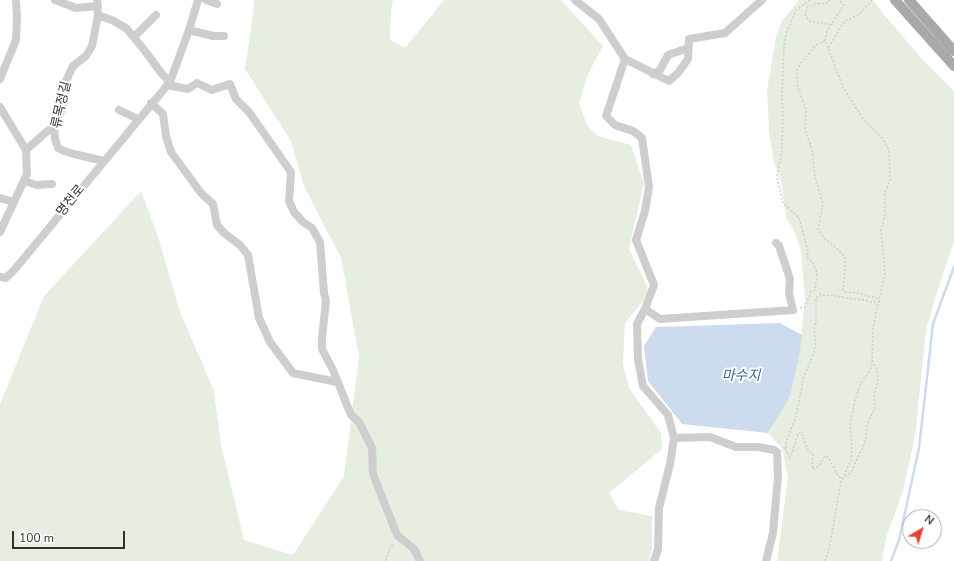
<!DOCTYPE html>
<html>
<head>
<meta charset="utf-8">
<style>
	body { margin:0 }
	#map { position:relative; width:954px; height:561px; overflow:hidden; background:#fff; font-family:"Nunito Sans",sans-serif }
	canvas { display:block }
	.north { position:absolute; left:902px; top:509px; width:40px; height:40px; box-sizing:border-box; background:#fff; border:1px solid #adadad; border-radius:50%; rotate:38deg; font-size:11px; font-weight:700; line-height:16px; text-align:center; color:#313131 }
	.north::after { content:''; display:block; margin:auto; width:14px; height:18px; background:#e54336; clip-path:polygon(50% 0,100% 100%,50% 72%,0 100%) }
	.scale { position:absolute; left:12px; top:531px; width:113px; height:18px; box-sizing:border-box; border:2px solid #313131; border-top:0; padding-left:5px; font-size:12px; line-height:14px; white-space:nowrap; color:#313131; -webkit-text-stroke:3px #fff; paint-order:stroke }
</style>
</head>
<body>
<div id="map">
<canvas width="954" height="561"></canvas>
<div class="north">N</div>
<div class="scale">100 m</div>
</div>
<script>
const ctx = document.querySelector('canvas').getContext('2d');
ctx.lineJoin = 'round';
function fill(path, color) { ctx.fillStyle = color; ctx.fill(path, 'evenodd'); }
const toPath = rows => new Path2D(rows.map(r => 'M' + r).join(''));
function trace(path, color, width, dash) { ctx.strokeStyle = color; ctx.lineWidth = width; ctx.lineCap = dash ? 'butt' : 'round'; ctx.setLineDash(dash || []); ctx.stroke(path); }
function write(font, color, halo, rows, align = 'center') {
  ctx.font = font + ' "Nunito Sans","Noto Sans KR",sans-serif'; ctx.lineWidth = 4; ctx.setLineDash([]); ctx.textBaseline = 'middle'; ctx.strokeStyle = halo; ctx.fillStyle = color; for (const [text, x, y, turn = 0] of rows) {
    ctx.save(); ctx.translate(x, y); ctx.rotate((+turn || 0) * Math.PI / 180); ctx.textAlign = isNaN(turn) ? turn : align; if (halo) ctx.strokeText(text, 0, 0); ctx.fillText(text, 0, 0); ctx.restore();
  }
}
fill(toPath([
	[254,0,393,0,391,11,390,40,405,48,444,0,561,0,603,46,588,74,579,103,587,125,598,136,631,145,644,183,629,249,648,288,644,300,625,323,623,364,629,388,661,433,662,449,609,493,619,510,652,516,652,548,649,561,0,561,0,404,44,296,141,191,157,233,180,312,214,391,221,445,244,540,293,555,344,476,359,357,341,258,304,186,291,141,245,69,253,14],
	[799,0,872,0,921,58,954,91,954,241,936,295,926,331,915,437,903,491,886,538,882,561,777,561,788,478,782,448,768,433,790,397,799,357,805,300,801,251,795,233,786,218,781,180,774,163,769,132,767,90,776,37,782,21]
]), '#e5eee0');
fill(toPath([
	[780,323,802,335,799,357,790,397,768,433,682,424,648,381,644,346,656,327]
]), '#ccdbed');
trace(toPath([
	[891,561,899,540,919,448,933,324,954,267]
]), '#ccdbed', 2.5);
trace(toPath([
	[830,0,828,3,815,4,808,7,805,14,809,21,833,25],
	[828,48,825,41,827,31,844,5,839,0],
	[800,308,805,307,811,292,815,290,817,273,813,263,807,257,808,251,799,218,783,203,777,177,782,149,783,112,782,97,784,46,786,34,796,10,810,0],
	[785,448,790,459,798,434,801,432,808,450,813,453,812,469,816,468,819,466,825,456,828,457,838,475,842,479,848,475,852,471,859,454,862,450,866,438,867,424,875,408,874,398,878,379,876,368,873,361],
	[786,448,786,442,796,416,804,376,812,358,816,346,814,328,816,322,816,300,817,297,820,294,825,296,831,295,853,299,859,299,871,302,879,301,876,297,867,296,858,293,845,292,843,291,845,269,845,258,839,250,824,238,818,229,823,204,815,177,812,150,805,129,806,110,798,88,797,78,797,70,800,64,816,45,825,41],
	[386,561,390,547,394,544],
	[825,561,829,550,841,481,851,460,852,448,850,427,855,400,861,383,869,372,872,364,873,327,885,274,881,230,885,216,885,192,890,180,889,150,883,139,863,119,843,87,828,48,845,21,858,15,872,0]
]), '#cecece', 1.5, [2, 2]);
trace(toPath([
	[55,0,76,8,98,6],
	[97,0,98,15,92,46,86,56,73,66,66,81,63,107,54,126,55,139,58,148,64,151,74,154,104,161],
	[206,0,217,4],
	[575,0,599,19,625,59,606,116,615,125,633,131,642,138,649,187,645,211,636,240,654,285,645,309,637,324,638,359,643,386,668,415,674,438,670,464,659,508,658,549,654,561],
	[98,15,114,21,127,29,145,51,162,74,170,82],
	[189,30,213,36,224,36],
	[134,37,156,15],
	[625,59,669,81,678,73,688,59,689,39,725,33,762,0],
	[653,74,660,70,668,55,688,48],
	[0,79,16,40,17,17,16,0],
	[167,85,188,89,197,83,212,90,230,84,236,99,249,112,291,172,289,201,294,212,303,222,312,228,320,242,324,293,326,301,322,338,322,349,333,370,351,415,359,422,372,448,373,474,397,535,414,549,420,561],
	[151,103,163,114,166,136,171,152,201,193,213,204,217,225,224,233,240,245,248,255,259,318,270,342,293,373,337,382],
	[0,107,26,150,27,174,0,232],
	[119,110,138,119],
	[26,150,44,134,54,126],
	[24,181,37,185,52,184],
	[0,198,14,202],
	[0,277,6,278,15,269,170,82,189,30,198,0],
	[645,309,660,319,793,310,789,293,790,279,779,246,776,243],
	[674,438,710,437,736,447,758,447,774,450,777,452,778,476,773,533,766,561]
]), '#cecece', 8);
trace(toPath([
	[895,0,954,66],
	[909,0,954,51]
]), '#a9a9a9', 10);
write('13px', '#313131', '#fff', [
	["류목정길",62,105,-77],
	["명천로",71,201,-51]
]);
write('italic 14px', '#3e6694', '#fff', [
	["마수지",741,377]
]);
</script>
</body>
</html>
